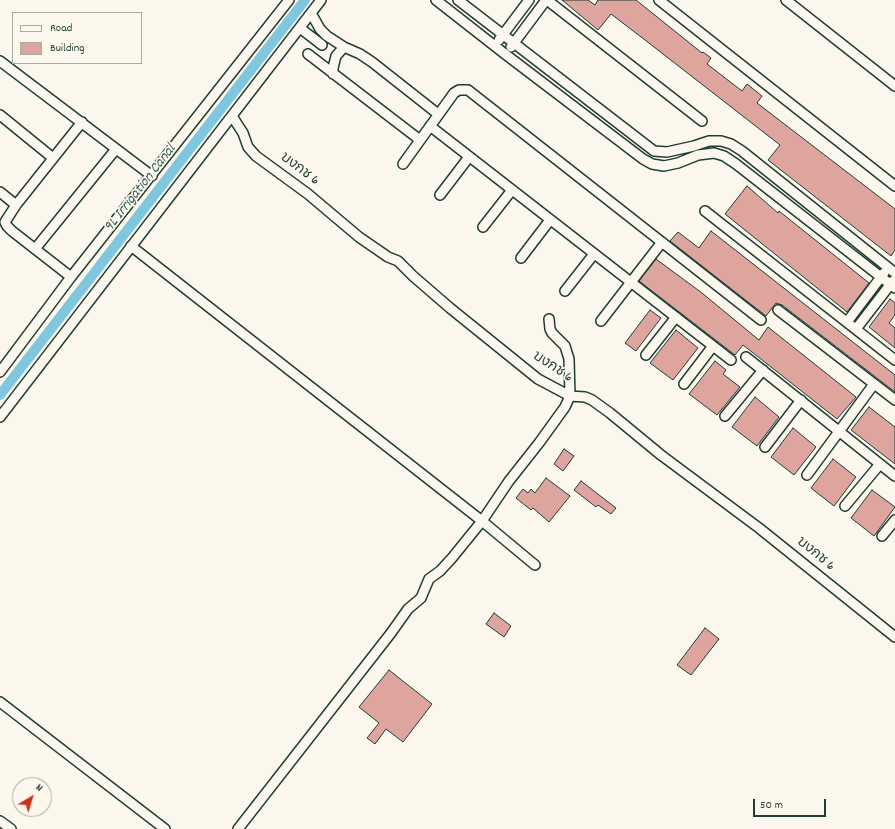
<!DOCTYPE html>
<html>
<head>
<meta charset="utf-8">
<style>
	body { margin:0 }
	#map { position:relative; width:895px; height:829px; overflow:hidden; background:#fbf7ec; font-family:Dekko,sans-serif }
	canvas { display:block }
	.legend { position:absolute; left:12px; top:12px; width:130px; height:52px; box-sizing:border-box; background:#fbf7ec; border:1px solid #a3ada2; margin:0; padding:5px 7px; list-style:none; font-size:12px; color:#1f3d34 }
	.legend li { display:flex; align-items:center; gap:8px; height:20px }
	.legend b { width:20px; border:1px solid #a3ada2 }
	.north { position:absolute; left:12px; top:777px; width:40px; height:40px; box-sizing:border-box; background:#fbf7ec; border:1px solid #a3ada2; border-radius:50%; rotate:38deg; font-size:11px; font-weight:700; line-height:16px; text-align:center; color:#1f3d34 }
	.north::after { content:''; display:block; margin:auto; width:14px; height:18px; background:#c8321e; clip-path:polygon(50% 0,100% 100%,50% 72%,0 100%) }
	.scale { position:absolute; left:753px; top:799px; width:73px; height:18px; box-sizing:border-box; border:2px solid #1f3d34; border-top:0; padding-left:5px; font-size:12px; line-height:14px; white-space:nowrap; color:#1f3d34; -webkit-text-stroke:3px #fbf7ec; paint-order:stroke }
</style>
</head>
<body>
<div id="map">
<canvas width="895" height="829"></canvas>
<ul class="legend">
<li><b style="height:5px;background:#fbf7ec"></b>Road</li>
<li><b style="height:11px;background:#dea49e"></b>Building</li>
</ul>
<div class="north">N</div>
<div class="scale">50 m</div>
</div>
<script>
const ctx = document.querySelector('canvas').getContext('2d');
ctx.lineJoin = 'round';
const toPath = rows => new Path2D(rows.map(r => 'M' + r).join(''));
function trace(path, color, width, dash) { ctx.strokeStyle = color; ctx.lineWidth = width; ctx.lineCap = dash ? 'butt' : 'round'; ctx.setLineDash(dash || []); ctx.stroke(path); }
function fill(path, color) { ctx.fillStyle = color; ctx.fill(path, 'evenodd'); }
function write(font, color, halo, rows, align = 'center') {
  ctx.font = font + ' Dekko,"Playpen Sans Thai",sans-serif'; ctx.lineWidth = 3.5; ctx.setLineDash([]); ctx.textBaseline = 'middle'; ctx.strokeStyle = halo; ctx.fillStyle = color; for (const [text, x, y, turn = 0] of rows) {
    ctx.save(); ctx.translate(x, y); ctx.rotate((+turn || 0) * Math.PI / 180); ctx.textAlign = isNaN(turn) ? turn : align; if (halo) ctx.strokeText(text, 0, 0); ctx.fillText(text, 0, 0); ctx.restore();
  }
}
trace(toPath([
	[0,395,305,0]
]), '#7ec7df', 10);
const building = toPath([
	[562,0,588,0,595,5,598,0,636,0,702,53,703,52,711,58,707,64,742,91,747,84,762,96,757,103,895,209,895,250,891,256,768,160,780,145,645,40,611,14,598,30,562,0],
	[747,186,778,213,779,211,869,283,847,312,725,214,747,186],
	[711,231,895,375,895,392,782,305,776,303,766,316,670,241,678,232,699,248,711,231],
	[656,259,702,293,759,340,768,327,856,397,837,419,743,345,735,355,639,281,656,259],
	[890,299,895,303,895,315,889,323,895,328,895,348,869,327,890,299],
	[650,310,661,318,636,351,625,343,650,310],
	[676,330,698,348,673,380,650,363,676,330],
	[715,361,726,370,723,374,740,387,717,415,689,394,715,361],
	[755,397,779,417,757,446,732,427,755,397],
	[869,407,895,427,895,464,851,430,869,407],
	[793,428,816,447,794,475,771,457,793,428],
	[564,449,574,456,563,471,554,464,564,449],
	[833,459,856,477,834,506,811,488,833,459],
	[546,478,570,496,549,522,533,508,531,510,516,498,523,489,528,493,531,489,535,493,546,478],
	[581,481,616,508,611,514,598,505,596,507,574,490,581,481],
	[872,490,895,507,874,536,851,518,872,490],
	[494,613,511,626,504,637,486,624,494,613],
	[705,628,719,639,691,675,677,665,705,628],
	[389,670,432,704,403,742,386,729,375,744,367,738,379,723,359,707,389,670]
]);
fill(building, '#dea49e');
trace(building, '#1f3d34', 1);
const minor = toPath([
	[436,0,505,54,643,159,652,164,664,166,678,163,698,155,714,153,724,156,736,164,895,288],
	[458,0,654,151,667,152,694,146,709,141,721,141,731,144,742,151,895,273],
	[547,0,702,121],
	[659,0,895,186],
	[786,0,895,86],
	[311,13,320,29,327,36,344,47,360,54,372,62,438,114],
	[300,28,322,45],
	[499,40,529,0],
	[511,47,546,0],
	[308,54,420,140],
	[0,61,152,176],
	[333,74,333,68,336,56,344,47],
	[0,115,53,158],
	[232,116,243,133,248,147,256,156,308,194,359,237,388,257,398,261,413,276,450,308,538,379,570,396,585,397,592,400,610,413,661,455,759,528,895,637],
	[430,126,731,360],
	[403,164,454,93,459,90,468,90,761,320],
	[0,192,16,205],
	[440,195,469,157],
	[705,211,895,360],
	[483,227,512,190],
	[131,246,482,521,535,565],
	[35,249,116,149],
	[521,258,550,220],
	[71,277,12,231,7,226,5,222,16,205,82,122],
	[565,291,594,254],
	[778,310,895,400],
	[601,321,662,242],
	[847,322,884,273],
	[856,329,893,281],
	[646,355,676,317],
	[746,357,895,476],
	[0,372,71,277,289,0],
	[684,384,713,346],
	[725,416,763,370],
	[0,417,321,0],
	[765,447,801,400],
	[807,475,874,384],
	[845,506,880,464],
	[882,536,895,520],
	[0,702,165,829],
	[0,821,11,829],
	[238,829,391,633,408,609,421,598,429,579,440,571,452,558,482,521,509,481,539,443,565,407,570,396,569,359,565,346,552,333,550,329,549,319]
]);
trace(minor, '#1f3d34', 12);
trace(minor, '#fbf7ec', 9);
write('14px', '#1f3d34', '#fbf7ec', [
	["บงกช 6",299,170,37],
	["บงกช 6",552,368,33],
	["บงกช 6",815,555,39]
]);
write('italic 15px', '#37605f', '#fbf7ec', [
	["9L Irrigation Canal",141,189,-52]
]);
</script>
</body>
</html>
